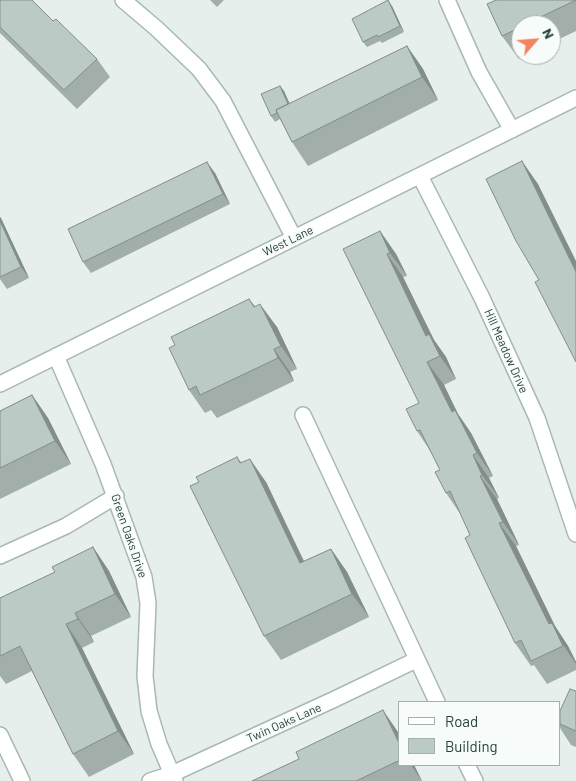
<!DOCTYPE html>
<html>
<head>
<meta charset="utf-8">
<style>
	body { margin:0 }
	#map { position:relative; width:576px; height:781px; overflow:hidden; background:#e6efeb; font-family:Barlow,sans-serif }
	canvas { display:block }
	.legend { position:absolute; left:398px; top:701px; width:162px; height:65px; box-sizing:border-box; background:#f7fbf9; border:1px solid #a3b1ad; margin:0; padding:6px 9px; list-style:none; font-size:15px; color:#24423a }
	.legend li { display:flex; align-items:center; gap:10px; height:25px }
	.legend b { width:25px; border:1px solid #a3b1ad }
	.north { position:absolute; left:511px; top:15px; width:50px; height:50px; box-sizing:border-box; background:#f7fbf9; border:1px solid #a3b1ad; border-radius:50%; rotate:63deg; font-size:14px; font-weight:700; line-height:20px; text-align:center; color:#24423a }
	.north::after { content:''; display:block; margin:auto; width:18px; height:22px; background:#f4845f; clip-path:polygon(50% 0,100% 100%,50% 72%,0 100%) }
</style>
</head>
<body>
<div id="map">
<canvas width="576" height="781"></canvas>
<ul class="legend">
<li><b style="height:6px;background:#fff"></b>Road</li>
<li><b style="height:14px;background:#bbcac4"></b>Building</li>
</ul>
<div class="north">N</div>
</div>
<script>
const ctx = document.querySelector('canvas').getContext('2d');
ctx.lineJoin = 'round';
const toPath = rows => new Path2D(rows.map(r => 'M' + r).join(''));
function trace(path, color, width, dash) { ctx.strokeStyle = color; ctx.lineWidth = width; ctx.lineCap = dash ? 'butt' : 'round'; ctx.setLineDash(dash || []); ctx.stroke(path); }
function fill(path, color) { ctx.fillStyle = color; ctx.fill(path, 'evenodd'); }
function write(font, color, halo, rows, align = 'center') {
  ctx.font = font + ' Barlow,sans-serif'; ctx.lineWidth = 4; ctx.setLineDash([]); ctx.textBaseline = 'middle'; ctx.strokeStyle = halo; ctx.fillStyle = color; for (const [text, x, y, turn = 0] of rows) {
    ctx.save(); ctx.translate(x, y); ctx.rotate((+turn || 0) * Math.PI / 180); ctx.textAlign = isNaN(turn) ? turn : align; if (halo) ctx.strokeText(text, 0, 0); ctx.fillText(text, 0, 0); ctx.restore();
  }
}
const minor = toPath([
	[123,0,156,28,199,69,223,101,294,238],
	[447,0,479,72,512,130],
	[420,176,482,298,537,418,576,534],
	[56,356,103,464,144,577,148,603,145,676,149,711,159,744,175,781],
	[0,384,576,98],
	[303,415,437,702],
	[0,556,66,526,116,496],
	[0,735,22,781],
	[467,765,475,781],
	[150,781,172,774,335,699,416,660]
]);
trace(minor, '#a8b8b2', 18);
trace(minor, '#fff', 15);
fill(toPath([
	[0,0,53,21,97,59,110,77,77,109,0,33],
	[210,0,224,0,217,7],
	[496,0,576,0,576,31,551,43,551,25,521,25,521,55,527,55,519,59,502,36,487,4],
	[392,6,404,32,382,43,380,41,367,47,363,42],
	[407,46,423,69,438,100,308,166,292,142,280,119,275,122,271,116,280,86,284,91,289,104],
	[215,173,230,204,91,273,83,262],
	[0,217,29,278,7,289,0,279],
	[380,231,396,254,407,276,403,277,434,340,446,357,456,379,444,385,458,414,471,433,493,476,489,478,499,498,497,499,519,545,516,546,555,626,568,646,576,662,576,670,547,684,534,665,531,666,515,643,470,535,461,515,446,493,440,470,431,452,417,431,419,403],
	[249,299,255,306,277,327,297,369,290,372,294,381,217,418,211,410,205,413,189,390,175,345],
	[32,395,48,418,71,464,0,499,0,411],
	[237,457,241,462,266,482,304,561,331,549,347,572,369,617,281,660,264,636,199,482],
	[93,547,109,571,131,617,91,636,94,642,82,648,134,754,89,777,73,754,32,671,6,684,0,676,0,598,55,572],
	[576,691,576,747,571,745,560,728,560,711],
	[400,735,400,765,414,765,422,781,252,781]
]), '#a1aea9');
fill(toPath([
	[388,0,392,6,404,32,400,26],
	[407,46,423,69,438,100,422,77],
	[280,86,284,91,294,113,290,107],
	[522,161,538,184,576,261,576,272],
	[207,162,215,173,230,204,223,194],
	[0,217,1,218,29,278,21,267,0,221],
	[380,231,396,254,407,276,390,253],
	[387,254,403,277,434,340,446,357,456,379,426,336],
	[260,304,277,327,297,369,281,346],
	[274,349,290,372,294,381,278,358],
	[427,362,444,385,458,414,471,433,493,476,477,453,452,412],
	[32,395,48,418,71,464,55,441],
	[473,455,489,478,499,498,482,475],
	[250,459,266,482,316,587,300,563],
	[480,476,497,499,519,545,503,522],
	[499,523,516,546,555,626,568,646,576,662,576,664,549,624],
	[93,547,109,571,131,617,115,594],
	[331,549,347,572,369,617,352,594],
	[75,613,91,636,94,642,78,619],
	[66,624,82,648,134,754,118,731],
	[383,710,400,735,400,745],
	[411,765,414,765,422,781]
]), '#838d89');
const building = toPath([
	[0,0,32,0,53,21,56,19,97,59,64,90,0,27,0,0],
	[388,0,400,26,378,37,377,35,363,42,352,19,388,0],
	[496,0,576,0,524,25,521,25,521,27,502,36,487,4,496,0],
	[407,46,422,77,292,142,276,110,407,46],
	[280,86,288,104,276,110,277,113,271,116,261,94,280,86],
	[522,161,576,272,576,362,535,282,539,280,516,241,486,179,522,161],
	[207,162,223,194,83,262,68,229,207,162],
	[0,221,21,267,0,277,0,221],
	[380,231,390,253,387,254,426,336,429,334,440,356,427,362,452,412,455,410,477,453,473,455,482,475,480,476,503,522,499,523,549,624,552,623,563,646,531,661,521,640,515,643,465,538,470,535,450,491,446,493,435,472,440,470,420,430,417,431,406,409,419,403,343,249,380,231],
	[249,299,254,307,260,304,281,346,274,349,278,358,200,395,196,386,189,390,169,348,175,345,171,337,249,299],
	[32,395,55,441,0,468,0,411,32,395],
	[237,457,240,463,250,459,300,563,331,549,352,594,264,636,190,486,199,482,196,477,237,457],
	[93,547,115,594,75,613,78,619,66,624,118,731,73,754,20,646,0,656,0,598,55,572,52,567,93,547],
	[570,689,576,691,576,731,560,724,560,711,570,689],
	[383,710,400,745,400,760,356,781,252,781,299,759,296,752,383,710]
]);
fill(building, '#bbcac4');
trace(building, '#838d89', 1);
write('12px', '#24423a', '#f7fbf9', [
	["West Lane",288,241,-26],
	["Hill Meadow Drive",506,351,66],
	["Green Oaks Drive",129,536,71],
	["Twin Oaks Lane",284,723,-24]
]);
</script>
</body>
</html>
